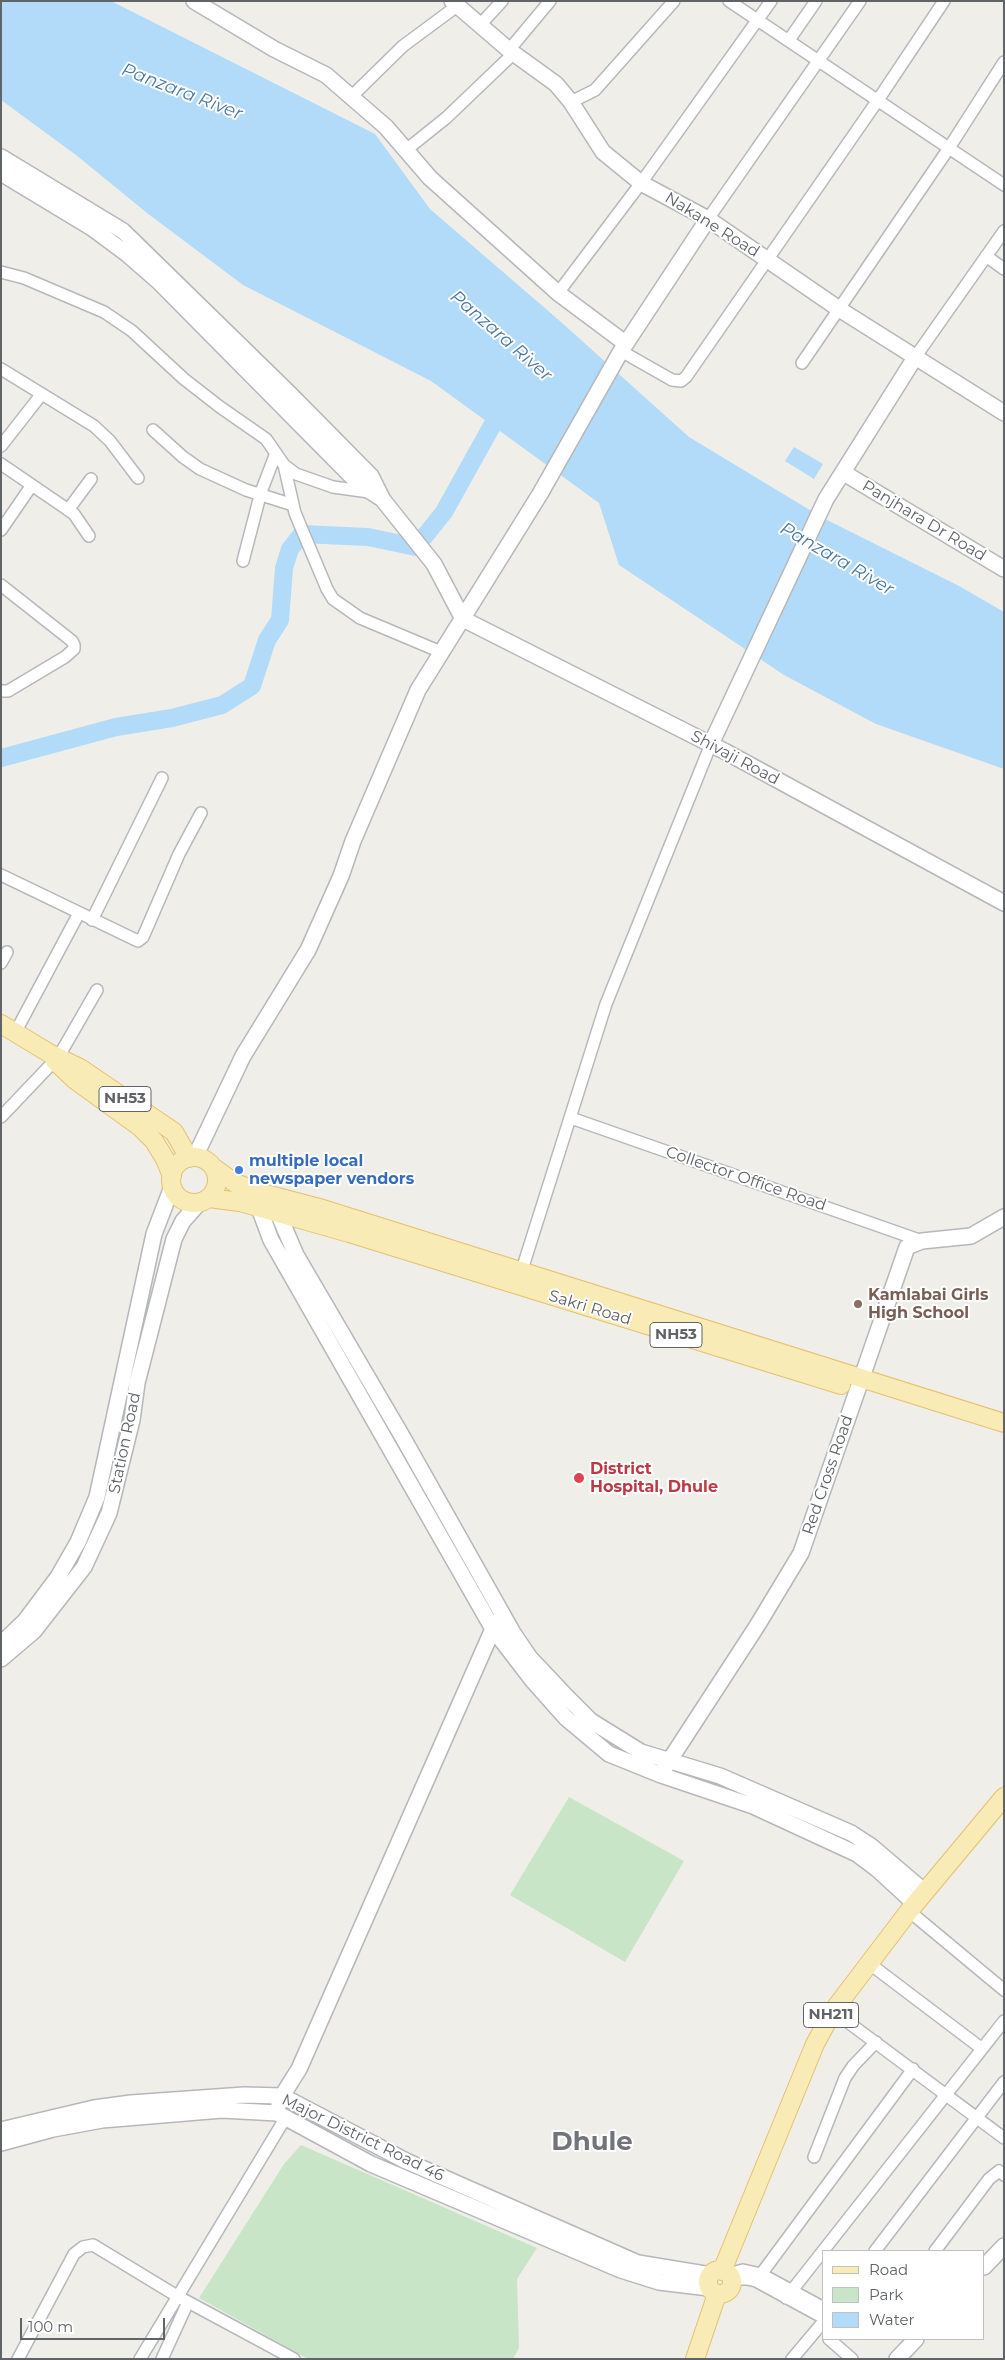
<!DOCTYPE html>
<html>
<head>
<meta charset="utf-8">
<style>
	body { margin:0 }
	#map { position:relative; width:1005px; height:2360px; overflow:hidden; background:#f0eee9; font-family:Montserrat,sans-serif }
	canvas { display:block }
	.frame { position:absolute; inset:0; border:2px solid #606367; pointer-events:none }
	.legend { position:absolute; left:822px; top:2250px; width:162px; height:90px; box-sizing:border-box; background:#fff; border:1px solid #bfc1c2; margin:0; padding:6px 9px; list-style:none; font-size:15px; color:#606367 }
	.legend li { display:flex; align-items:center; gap:10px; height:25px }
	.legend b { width:25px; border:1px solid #bfc1c2 }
	.scale { position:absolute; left:20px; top:2318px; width:145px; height:22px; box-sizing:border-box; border:2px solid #606367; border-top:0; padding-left:6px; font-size:15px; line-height:18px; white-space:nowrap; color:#606367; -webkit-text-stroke:4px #fff; paint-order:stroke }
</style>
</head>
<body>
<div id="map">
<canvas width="1005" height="2360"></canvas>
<div class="frame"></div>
<ul class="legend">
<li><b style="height:6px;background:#f8ebb5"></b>Road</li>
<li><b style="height:14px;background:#c9e5c8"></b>Park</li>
<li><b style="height:14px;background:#b1dbf8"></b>Water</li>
</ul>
<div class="scale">100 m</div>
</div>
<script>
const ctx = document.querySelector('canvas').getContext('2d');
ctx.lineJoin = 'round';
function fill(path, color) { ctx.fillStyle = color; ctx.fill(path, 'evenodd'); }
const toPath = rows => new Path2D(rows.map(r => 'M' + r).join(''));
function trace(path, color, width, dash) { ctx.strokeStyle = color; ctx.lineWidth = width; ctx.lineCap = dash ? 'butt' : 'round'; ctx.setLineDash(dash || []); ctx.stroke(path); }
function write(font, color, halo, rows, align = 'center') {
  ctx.font = font + ' Montserrat,sans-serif'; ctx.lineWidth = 4; ctx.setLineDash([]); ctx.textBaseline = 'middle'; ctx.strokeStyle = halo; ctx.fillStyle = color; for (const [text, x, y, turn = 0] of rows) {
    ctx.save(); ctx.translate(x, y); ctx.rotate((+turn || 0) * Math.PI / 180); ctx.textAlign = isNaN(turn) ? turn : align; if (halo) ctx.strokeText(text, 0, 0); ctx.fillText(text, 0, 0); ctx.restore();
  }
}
fill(toPath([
	[569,1797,684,1861,625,1962,510,1895],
	[301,2145,537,2248,517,2279,519,2348,513,2359,308,2359,199,2298,284,2164]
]), '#c9e5c8');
fill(toPath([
	[1,1,111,1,375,134,430,209,561,322,689,437,823,518,959,586,1004,612,1004,769,876,724,784,675,619,565,599,503,431,381,243,285,147,213,76,155,1,100],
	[794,447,823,464,814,479,785,461]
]), '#b1dbf8');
trace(toPath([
	[1,758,116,727,172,718,222,705,252,686,267,640,280,620,284,568,290,549,302,534,368,537,416,547,444,512,503,406]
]), '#b1dbf8', 18);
const street = toPath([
	[729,1,1004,185],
	[480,25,502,1],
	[789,40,816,1],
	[509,50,550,1],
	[352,96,403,46,457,6],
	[571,102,595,90,674,1],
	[406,150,446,118,514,53],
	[708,219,860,1],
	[986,256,1004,269],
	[1,272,24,278,104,312,132,331,184,379,220,407,266,439,284,465,296,474,333,487,369,492],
	[558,293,641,183,771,1],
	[621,351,672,380,681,381,686,377,878,100,944,1],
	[916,356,1004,231],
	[802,363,949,148,1004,62],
	[1,369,94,426,110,441,138,478],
	[153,430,183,457,200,469,246,490,293,505],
	[1,446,41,395],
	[1,464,64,507,74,514,89,536],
	[284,465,295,513,327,589,333,599,360,618,441,652],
	[68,510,91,479],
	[1,530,32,485],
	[243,561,261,492,276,453],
	[1,585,72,641,74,645,74,649,65,657,8,691,1,691],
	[1,875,138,941,143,937,179,854,201,813],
	[92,920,162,778],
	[1,963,7,952],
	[15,1033,79,913],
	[1,1117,59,1056,97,990],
	[571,1118,922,1241],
	[520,1276,606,1004,711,744],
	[909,1911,1004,1990],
	[870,1964,981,2048],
	[833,2011,1004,2138],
	[814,2157,845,2078,853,2066,876,2042],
	[875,2251,1004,2082],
	[935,2251,989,2179,999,2171,1004,2175],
	[728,2274,743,2270,761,2274,824,2308],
	[731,2279,747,2279,756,2281,824,2318],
	[756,2281,913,2069],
	[786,2298,1004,2021],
	[829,2339,852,2359],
	[18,2359,74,2254,83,2247,93,2245,177,2296,294,2359],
	[140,2359,286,2117],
	[162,2359,188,2302],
	[792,2359,824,2321]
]);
const secondary = toPath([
	[194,1,274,49,326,75,386,127,430,178,558,293,625,343],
	[452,1,509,50,556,84,571,102,603,152,641,183,708,219,839,309,1004,413],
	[1,157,123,231,290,394,371,476,383,500,434,564,463,619,726,752,1004,903],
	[1,173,92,228,127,254,158,281,359,484,382,499],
	[844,473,1004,569],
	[711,744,826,499,916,356],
	[195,1157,243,1056,308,950,341,876,353,841,418,690,540,494,621,351,708,219],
	[259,1208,271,1240,493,1629,533,1681,566,1718,609,1754,661,1775,753,1806,857,1854,877,1869,915,1904],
	[278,1213,296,1255,402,1436,513,1633,530,1658,564,1694,591,1721,641,1752,720,1776,851,1833,871,1846,925,1892],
	[1,1644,25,1621,58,1577,78,1542,97,1497,154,1234,172,1187],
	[1,1659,34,1631,84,1567,109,1513,132,1420,137,1383,174,1239,183,1221,200,1202],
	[664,1769,757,1626,801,1553,907,1247,922,1241,971,1236,1004,1217],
	[279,2104,282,2096,299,2069,496,1622],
	[1,2130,94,2108,131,2103,244,2095,282,2096,406,2161,638,2263,711,2275],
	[1,2143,53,2129,102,2120,222,2110,277,2113,371,2164,621,2270,659,2282,709,2288],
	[984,2267,1004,2246],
	[897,2359,916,2339]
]);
const primary = toPath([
	[1,1024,49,1053,80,1068,174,1132,189,1158],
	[55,1061,75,1080,140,1127,154,1141,165,1159,172,1176],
	'171 1180a23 23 0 1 1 46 0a23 23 0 1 1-46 0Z',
	[213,1167,235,1183,262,1193,323,1209,1004,1423],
	[209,1198,240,1202,349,1233,841,1385],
	'708 2282a12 12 0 1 1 24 0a12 12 0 1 1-24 0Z',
	[722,2271,815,2044,833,2011,909,1911,1004,1797],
	[695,2359,717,2294]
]);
trace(street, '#b5b8bb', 14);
trace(secondary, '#b5b7bb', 18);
trace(primary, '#e6c06c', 20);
trace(street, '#fff', 11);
trace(secondary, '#fff', 15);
trace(primary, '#f8ebb5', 18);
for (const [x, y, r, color] of [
	[239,1170,5,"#3f7fe0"],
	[858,1304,5,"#8d6e63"],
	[579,1478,6,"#e0444e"]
]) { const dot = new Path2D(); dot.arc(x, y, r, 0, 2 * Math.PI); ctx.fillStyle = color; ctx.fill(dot); trace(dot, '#fff', 2); }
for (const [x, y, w] of [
	[125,1099,52],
	[676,1335,52],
	[831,2015,55]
]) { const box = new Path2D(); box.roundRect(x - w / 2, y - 12.5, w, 25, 4); ctx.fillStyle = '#fff'; ctx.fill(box); trace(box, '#606367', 1); }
write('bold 15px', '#606367', null, [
	["NH53",125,1099],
	["NH53",676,1335],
	["NH211",831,2015]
]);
write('16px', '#606367', '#fff', [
	["Nakane Road",712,225,32],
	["Panjhara Dr Road",924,521,31],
	["Shivaji Road",735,758,28],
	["Collector Office Road",746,1179,19],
	["Sakri Road",590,1308,17],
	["Station Road",125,1443,-78],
	["Red Cross Road",828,1475,-71],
	["Major District Road 46",363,2138,26]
]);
write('bold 16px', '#366cbe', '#fff', [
	["multiple local",249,1161],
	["newspaper vendors",249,1179]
], 'left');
write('bold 16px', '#785e54', '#fff', [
	["Kamlabai Girls",868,1295],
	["High School",868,1313]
], 'left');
write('bold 16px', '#be3a42', '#fff', [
	["District",590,1469],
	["Hospital, Dhule",590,1487]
], 'left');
write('italic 18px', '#4a77a2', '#fff', [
	["Panzara River",182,92,21],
	["Panzara River",501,336,41],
	["Panzara River",837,559,30]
]);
write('bold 26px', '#717579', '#fff', [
	["Dhule",592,2142]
]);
</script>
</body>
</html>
